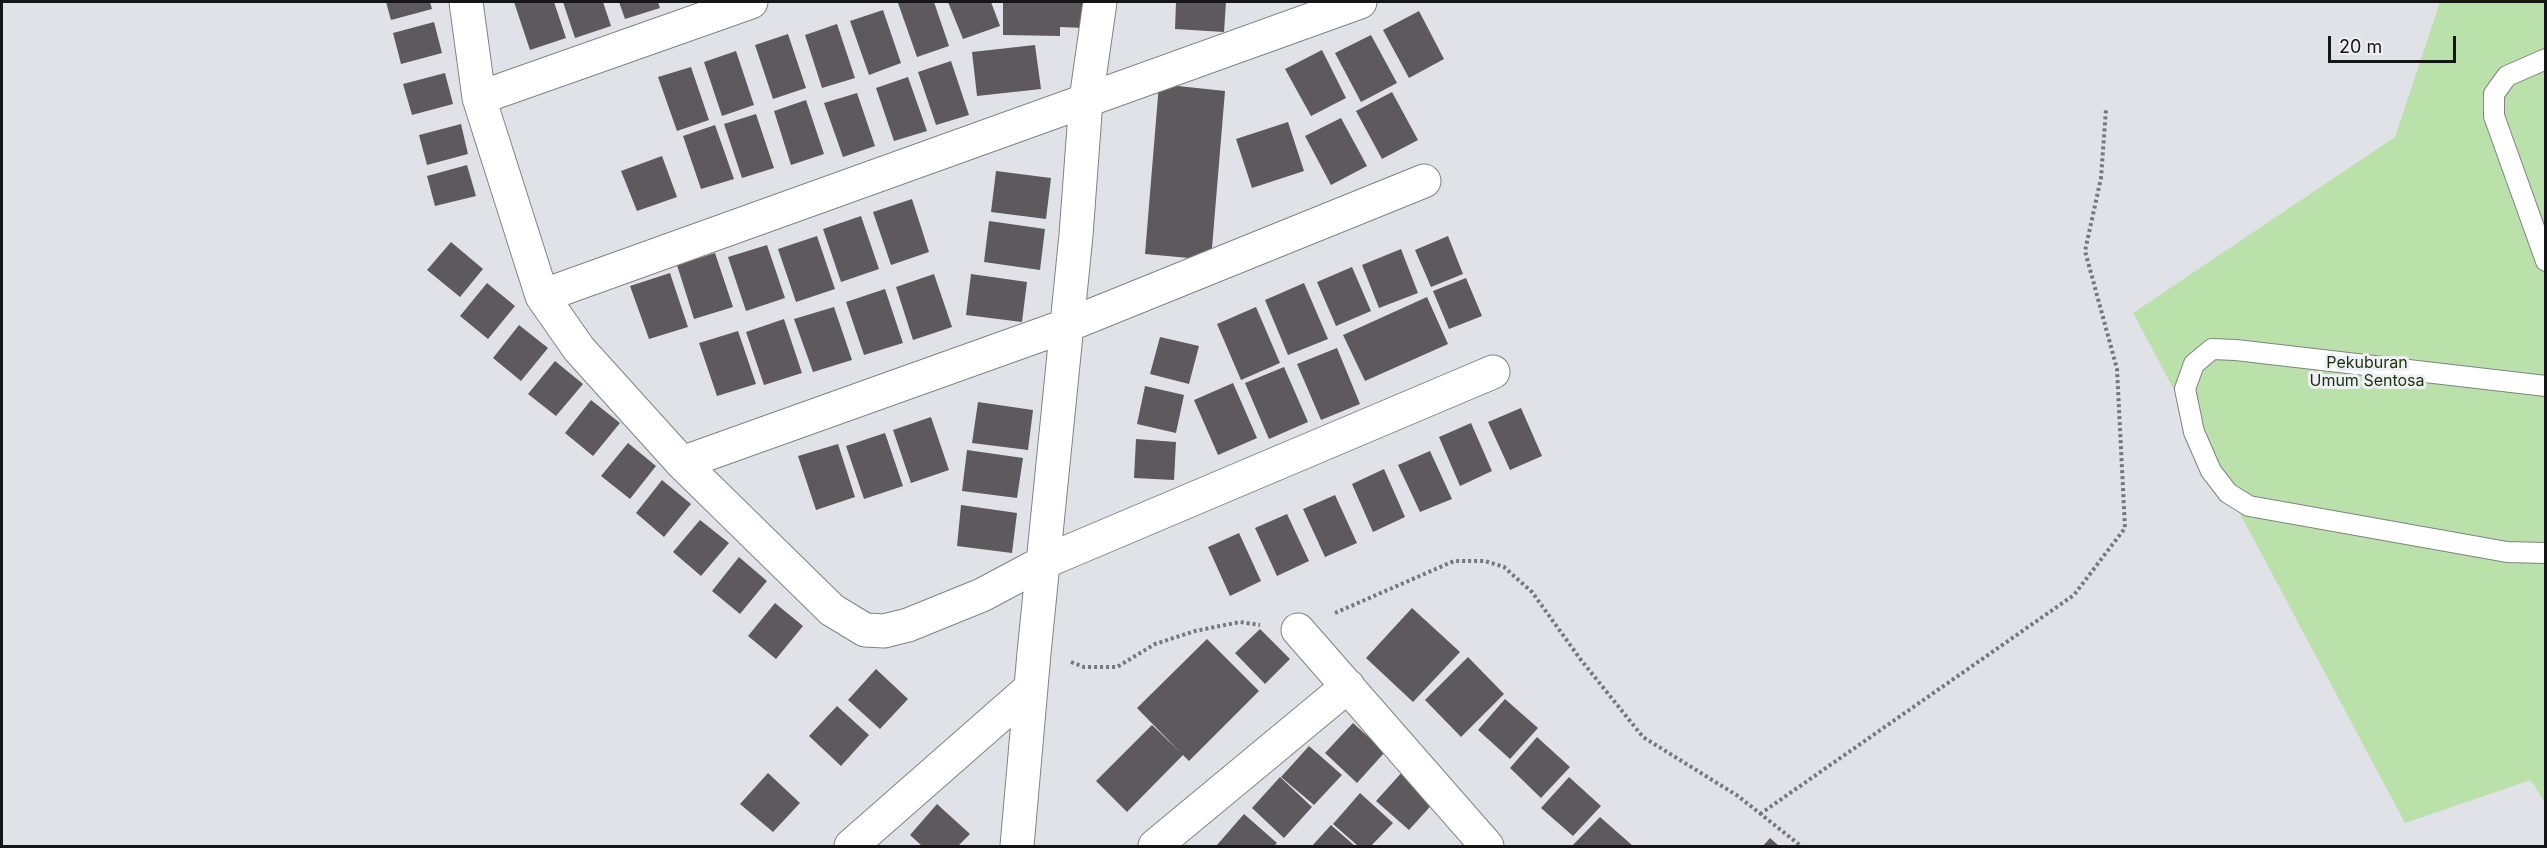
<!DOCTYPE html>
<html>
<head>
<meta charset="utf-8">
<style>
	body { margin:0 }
	#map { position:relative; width:2547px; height:848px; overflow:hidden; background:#e1e2e8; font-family:Inter,sans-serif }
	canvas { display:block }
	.frame { position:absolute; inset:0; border:3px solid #161618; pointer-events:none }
	.scale { position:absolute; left:2328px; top:36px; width:128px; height:27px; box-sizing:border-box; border:3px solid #161618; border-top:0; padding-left:8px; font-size:18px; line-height:21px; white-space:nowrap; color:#161618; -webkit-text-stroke:4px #efeff5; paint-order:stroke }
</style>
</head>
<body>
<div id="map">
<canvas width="2547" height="848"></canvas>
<div class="frame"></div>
<div class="scale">20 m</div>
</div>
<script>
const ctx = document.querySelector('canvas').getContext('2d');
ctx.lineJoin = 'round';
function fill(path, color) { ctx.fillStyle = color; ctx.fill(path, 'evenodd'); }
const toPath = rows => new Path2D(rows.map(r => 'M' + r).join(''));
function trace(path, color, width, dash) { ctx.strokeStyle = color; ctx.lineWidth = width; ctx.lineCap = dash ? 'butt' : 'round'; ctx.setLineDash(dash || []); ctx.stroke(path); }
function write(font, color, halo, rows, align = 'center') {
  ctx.font = font + ' Inter,sans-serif'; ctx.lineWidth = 6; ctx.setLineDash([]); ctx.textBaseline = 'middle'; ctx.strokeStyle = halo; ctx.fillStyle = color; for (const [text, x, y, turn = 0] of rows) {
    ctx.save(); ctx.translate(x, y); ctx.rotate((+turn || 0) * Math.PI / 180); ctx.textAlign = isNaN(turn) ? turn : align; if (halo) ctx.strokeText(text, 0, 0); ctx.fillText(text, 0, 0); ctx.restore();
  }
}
fill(toPath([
	[2440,2,2545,2,2545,803,2531,780,2405,823,2133,313,2395,137]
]), '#bae1a9');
fill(toPath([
	[386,2,430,2,432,9,391,20],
	[514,2,554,2,566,38,530,50],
	[563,2,603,2,611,26,575,38],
	[619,2,658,2,660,8,625,19],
	[904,2,934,2,949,46,917,57,898,3],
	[948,2,991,2,1000,26,963,39],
	[1003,2,1085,2,1085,28,1060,27,1060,36,1003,35],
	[1176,2,1226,2,1224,32,1175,29],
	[883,10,901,63,869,75,850,21],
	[1419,11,1444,59,1409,78,1383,30],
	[434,22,442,53,401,64,393,33],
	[837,24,855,78,822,88,805,35],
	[788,34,806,88,773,99,755,45],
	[1371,35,1397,83,1361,102,1335,53],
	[1035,45,1041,89,977,96,972,52],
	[1322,50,1346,98,1311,116,1285,69],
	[736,51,754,105,722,116,704,62],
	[951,61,969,115,936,125,918,72],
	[691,67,709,120,677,131,658,77],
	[445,73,453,104,412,115,403,84],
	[908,77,927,131,894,141,876,88],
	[1159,84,1225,91,1211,260,1145,254],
	[1392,92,1418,140,1382,159,1356,111],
	[857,93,875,146,843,157,824,103],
	[806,100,824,154,791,165,774,111],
	[756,114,774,168,742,178,724,124],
	[1341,118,1367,166,1331,185,1305,136],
	[1288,122,1304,171,1252,188,1236,139],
	[461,124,468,154,427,165,419,135],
	[715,125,734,179,701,189,683,136],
	[662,156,677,197,637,211,621,171],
	[467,165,476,196,435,206,427,176],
	[996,171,1051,178,1046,219,991,212],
	[912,199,929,252,891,265,873,212],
	[861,216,879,269,841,282,823,229],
	[989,221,1045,229,1040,270,984,262],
	[817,236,835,289,796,302,778,249],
	[1448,236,1463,274,1431,287,1415,250],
	[451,242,483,269,460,297,427,270],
	[767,245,785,298,746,311,728,257],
	[1401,249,1418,293,1379,308,1362,265],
	[715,253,733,307,694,319,677,265],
	[1352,267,1371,311,1336,326,1317,282],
	[670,273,688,327,649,339,630,286],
	[934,274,952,327,913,340,896,287],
	[971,274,1027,282,1022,322,966,315],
	[1466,278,1482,316,1449,329,1433,291],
	[487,283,515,306,488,339,460,316],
	[1304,283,1328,339,1288,355,1265,300],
	[885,289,903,343,864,355,846,302],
	[1427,297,1448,344,1365,381,1343,335],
	[834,307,852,360,813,372,794,319],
	[1256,307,1280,363,1241,380,1217,324],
	[784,319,802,373,764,385,746,332],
	[519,325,548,348,521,381,493,358],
	[738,331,756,384,717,396,699,343],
	[1160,337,1199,346,1189,384,1150,374],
	[1337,348,1360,404,1321,420,1297,364],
	[555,361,583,384,556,416,528,394],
	[1284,367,1308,422,1269,439,1245,383],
	[1233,383,1257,438,1218,455,1194,400],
	[1145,386,1184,395,1176,433,1137,424],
	[591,400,620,423,593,456,565,433],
	[978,402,1033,410,1028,450,972,443],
	[1521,408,1542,456,1510,470,1488,422],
	[931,417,949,470,911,483,893,430],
	[1471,423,1492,471,1460,486,1439,437],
	[885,433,903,486,864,499,846,446],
	[1136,439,1176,442,1174,480,1134,478],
	[628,443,656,466,630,499,601,476],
	[838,444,855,497,816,510,798,456],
	[967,450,1023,458,1017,498,962,491],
	[1430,451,1452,499,1420,512,1398,465],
	[1384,469,1405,517,1373,532,1352,484],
	[662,480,691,504,664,537,636,513],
	[1335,495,1357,543,1325,557,1303,509],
	[961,505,1017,513,1012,553,957,546],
	[1287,514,1309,561,1277,576,1255,528],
	[700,520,729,543,701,576,673,552],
	[1239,533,1261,581,1230,596,1208,547],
	[739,557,767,581,740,614,712,591],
	[775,603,803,626,776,659,748,636],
	[1412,608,1460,652,1413,702,1366,658],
	[1260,629,1290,659,1265,684,1235,653],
	[1207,639,1259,691,1189,761,1183,755,1127,812,1096,781,1152,725,1180,752,1137,708],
	[1468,657,1504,694,1461,737,1425,700],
	[876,669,908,699,880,729,848,700],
	[1505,699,1538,728,1510,759,1478,730],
	[837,706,869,735,841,766,809,736],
	[1353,723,1385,752,1357,783,1325,753],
	[1537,737,1570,767,1541,798,1510,768],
	[1309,746,1342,775,1314,805,1281,777],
	[1404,770,1437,799,1409,830,1376,801],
	[768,773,800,803,773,832,740,804],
	[1280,777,1312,807,1284,838,1252,808],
	[1569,777,1601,806,1573,836,1541,808],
	[1360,793,1393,823,1371,846,1358,846,1333,824],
	[937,804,970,834,958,846,922,846,910,835],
	[1244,814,1277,843,1274,846,1217,845],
	[1600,817,1633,846,1572,846],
	[1331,825,1355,846,1312,846],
	[1770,838,1779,846,1763,846]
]), '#5e595d');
const service = toPath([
	[2546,59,2507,76,2494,94,2494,116,2546,261],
	[2546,386,2236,350,2212,349,2194,364,2185,389,2194,432,2211,471,2228,493,2249,506,2507,552,2546,553]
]);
const minor = toPath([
	[466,2,479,98,542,296,579,349,682,463,832,610,865,630,884,631,908,625,982,595,1044,562,1493,372],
	[479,98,751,2],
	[542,296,1360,2],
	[682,463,1068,325,1424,181],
	[1298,630,1487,846],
	[851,846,1031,688],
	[1017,846,1034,653,1076,235,1086,100,1100,2],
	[1155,846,1348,686]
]);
trace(service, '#818287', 22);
trace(minor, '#818287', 35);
trace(toPath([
	[1335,613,1454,561,1485,561,1504,567,1532,592,1581,660,1643,737,1738,796,1801,846],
	[1071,662,1084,667,1117,667,1155,644,1195,631,1240,622,1260,625],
	[1760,814,2074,595,2125,528,2117,369,2085,251,2101,178,2106,109]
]), '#76777b', 4, [3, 3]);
trace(service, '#fff', 20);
trace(minor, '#fff', 33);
write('16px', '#183209', '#efeff5', [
	["Pekuburan",2367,363],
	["Umum Sentosa",2367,381]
]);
</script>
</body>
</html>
